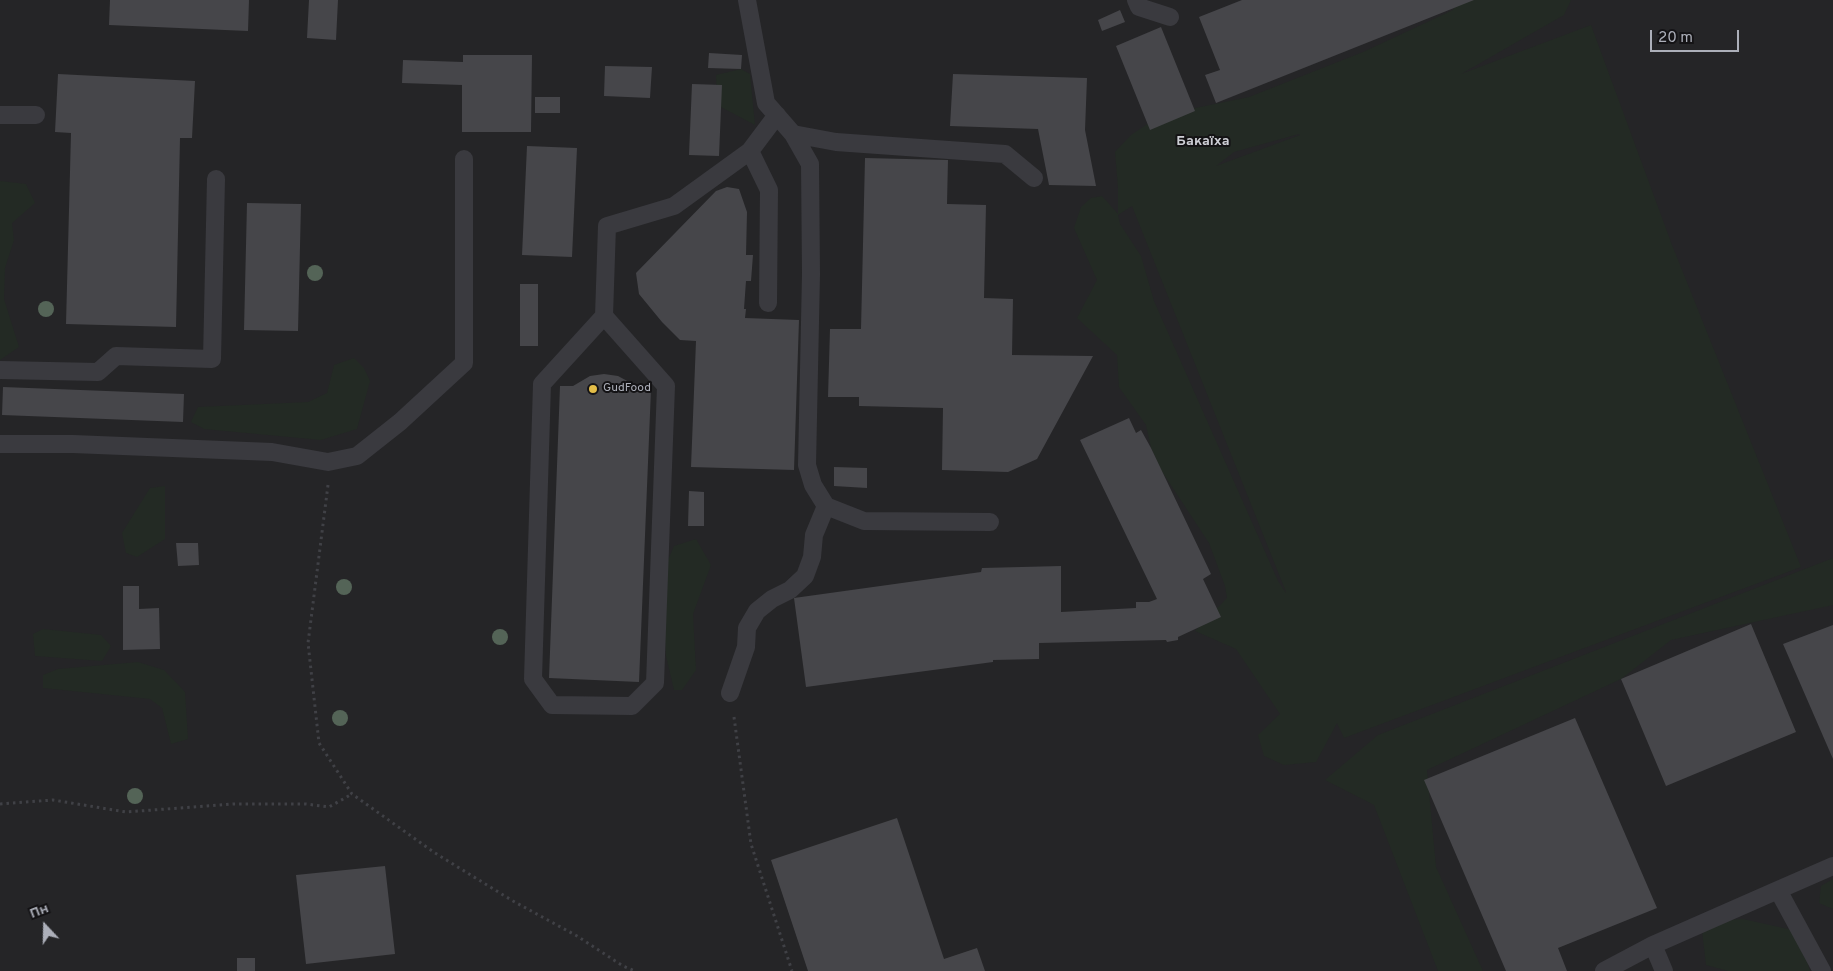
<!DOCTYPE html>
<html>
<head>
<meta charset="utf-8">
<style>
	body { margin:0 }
	#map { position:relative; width:1833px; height:971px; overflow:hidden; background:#19181a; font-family:Overpass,sans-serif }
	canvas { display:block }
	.north { position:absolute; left:20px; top:901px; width:50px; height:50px; -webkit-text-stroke:4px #141315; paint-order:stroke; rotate:339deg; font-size:14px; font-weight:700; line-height:20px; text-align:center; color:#acafb9 }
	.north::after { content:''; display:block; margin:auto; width:18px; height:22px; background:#acafb9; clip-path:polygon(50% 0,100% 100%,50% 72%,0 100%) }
	.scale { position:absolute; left:1650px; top:30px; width:89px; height:22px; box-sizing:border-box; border:2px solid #acafb9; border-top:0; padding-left:6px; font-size:15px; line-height:18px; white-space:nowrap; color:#acafb9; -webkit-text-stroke:4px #141315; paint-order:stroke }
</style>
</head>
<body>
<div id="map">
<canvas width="1833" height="971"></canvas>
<div class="north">Пн</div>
<div class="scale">20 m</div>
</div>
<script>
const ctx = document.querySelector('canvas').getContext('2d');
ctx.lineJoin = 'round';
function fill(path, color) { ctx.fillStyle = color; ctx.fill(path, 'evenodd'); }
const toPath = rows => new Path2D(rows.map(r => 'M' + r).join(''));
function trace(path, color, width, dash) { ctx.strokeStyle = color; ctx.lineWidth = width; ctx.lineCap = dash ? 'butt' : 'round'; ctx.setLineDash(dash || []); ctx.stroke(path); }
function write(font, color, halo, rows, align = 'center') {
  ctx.font = font + ' Overpass,sans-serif'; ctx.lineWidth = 4; ctx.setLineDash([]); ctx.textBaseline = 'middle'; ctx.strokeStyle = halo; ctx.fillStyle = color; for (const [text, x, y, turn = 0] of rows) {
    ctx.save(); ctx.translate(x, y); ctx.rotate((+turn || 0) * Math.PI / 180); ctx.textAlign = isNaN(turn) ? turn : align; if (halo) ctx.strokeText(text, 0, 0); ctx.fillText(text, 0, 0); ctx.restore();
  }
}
fill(toPath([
	[0,0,1833,0,1833,971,0,971]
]), '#252527');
fill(toPath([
	[1458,0,1571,0,1564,15,1461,74,1591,25,1672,245,1801,567,1344,738,1337,723,1316,762,1284,765,1264,756,1258,735,1280,714,1236,649,1195,631,1227,598,1225,586,1209,543,1161,470,1151,448,1146,425,1119,387,1117,355,1077,318,1097,280,1074,228,1081,207,1091,198,1102,196,1118,214,1118,188,1115,152,1131,135,1161,115,1249,97,1363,52,1453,10],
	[1299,134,1300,135,1216,166,1234,152],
	[1132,206,1286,592,1286,593,1278,581,1154,301,1141,256,1120,224,1118,215],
	[741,69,750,74,755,125,717,105,716,75],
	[0,181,26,184,35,203,12,223,14,240,5,268,4,299,19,347,0,360],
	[354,358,364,368,370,381,357,429,321,440,204,429,191,422,198,407,308,402,327,393,334,365],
	[165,486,165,539,137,557,126,553,122,533,150,488],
	[696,539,711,565,693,614,696,670,682,690,674,690,666,656,662,590,668,560,674,546],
	[1833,558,1833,605,1671,640,1621,679,1427,770,1436,867,1483,971,1438,971,1374,805,1325,780,1378,735],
	[43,629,101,635,111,646,102,661,35,656,33,634],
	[138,662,164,670,185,692,188,739,171,744,162,708,150,699,43,688,43,675,58,669],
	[1833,879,1833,909,1819,903,1821,886],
	[1743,919,1797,931,1810,971,1728,971,1706,965,1702,931,1725,920]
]), '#232a24');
fill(toPath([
	[110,0,249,0,248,31,109,25],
	[309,0,338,0,336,40,307,38],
	[1242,0,1474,0,1216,103,1205,75,1220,70,1199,17],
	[1120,10,1125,22,1102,31,1098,20],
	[1161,27,1195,111,1150,130,1116,46],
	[709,53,742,55,741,69,708,68],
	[463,55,532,55,531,132,462,132,462,85,402,83,403,60,463,62],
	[605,66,652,67,650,98,604,96],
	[58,74,195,81,192,138,180,138,176,327,66,324,71,133,55,132],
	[953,74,1087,78,1085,130,1096,186,1049,185,1038,129,950,126],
	[692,84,722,85,719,156,689,155],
	[535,97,560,97,560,113,535,113],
	[527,146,577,148,572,257,522,255],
	[865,158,948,160,947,204,986,205,984,298,1013,299,1012,355,1093,356,1037,459,1008,472,942,470,943,408,859,406,859,397,828,397,830,329,861,329],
	[727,187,739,189,747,212,746,255,753,255,751,281,746,281,744,309,746,309,745,318,799,320,794,470,691,467,696,341,680,340,662,322,639,294,636,273,716,191],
	[247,203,301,204,298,331,244,330],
	[520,284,538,284,538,346,520,346],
	[604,374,618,376,631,383,636,388,651,389,639,682,549,678,560,386,573,386,590,376],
	[3,387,184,394,183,422,2,415],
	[1129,418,1136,433,1141,430,1151,448,1211,574,1203,579,1221,617,1178,637,1178,640,1167,642,1166,640,1039,643,1039,659,993,660,993,662,806,687,794,598,981,572,982,568,1061,566,1061,612,1136,608,1136,602,1149,602,1157,599,1080,440],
	[834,467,867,468,867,488,834,486],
	[689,491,704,492,704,526,688,526],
	[176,543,198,543,199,565,178,566],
	[123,586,139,586,139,609,159,608,160,649,123,650],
	[1751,624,1796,732,1666,786,1621,679],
	[1833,625,1833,759,1783,644],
	[1575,718,1657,908,1558,948,1567,971,1506,971,1424,780],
	[897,818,944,959,977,948,985,971,808,971,771,860],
	[385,866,395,954,306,964,296,875],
	[237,958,255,958,255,971,237,971]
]), '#46464a');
trace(toPath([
	[328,485,308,643,319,743,352,794,435,853,513,901,577,936,623,966,635,971],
	[734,717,751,844,792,971],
	[0,804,53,800,126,812,233,804,306,804,329,807,352,794]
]), '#404146', 3, [2.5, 4]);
trace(toPath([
	[747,0,766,103,793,134,810,164,811,274,807,465,813,485,826,506,864,521,990,522],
	[1136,0,1139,7,1170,17],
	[0,115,36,115],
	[793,134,836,142,1005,154,1034,178],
	[768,303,769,190,750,151,777,115],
	[604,316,542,384,533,679,552,705,632,706,655,683,666,386,604,316,607,226,674,206,750,151],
	[0,370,98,372,116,356,212,359,216,179],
	[0,444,73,444,272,452,328,462,357,456,400,422,464,363,464,159],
	[730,693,746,647,747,628,757,611,772,599,790,590,805,576,812,557,814,535,826,506],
	[1778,890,1833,866],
	[1653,945,1664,971],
	[1604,971,1653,945,1778,890,1822,971]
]), '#3a3a3f', 18);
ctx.fillStyle = '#546457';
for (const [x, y] of [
	[315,273],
	[46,309],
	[344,587],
	[500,637],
	[340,718],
	[135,796]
]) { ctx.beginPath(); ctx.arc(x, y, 8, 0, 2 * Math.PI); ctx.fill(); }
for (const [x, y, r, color] of [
	[593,389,5,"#e3bd48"]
]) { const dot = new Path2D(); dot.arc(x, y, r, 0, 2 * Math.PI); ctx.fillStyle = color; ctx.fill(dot); trace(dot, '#141315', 2); }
write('12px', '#acafb9', '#141315', [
	["GudFood",603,389]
], 'left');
write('bold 14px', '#cdced5', '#141315', [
	["Бакаїха",1203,142]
]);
</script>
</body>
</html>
